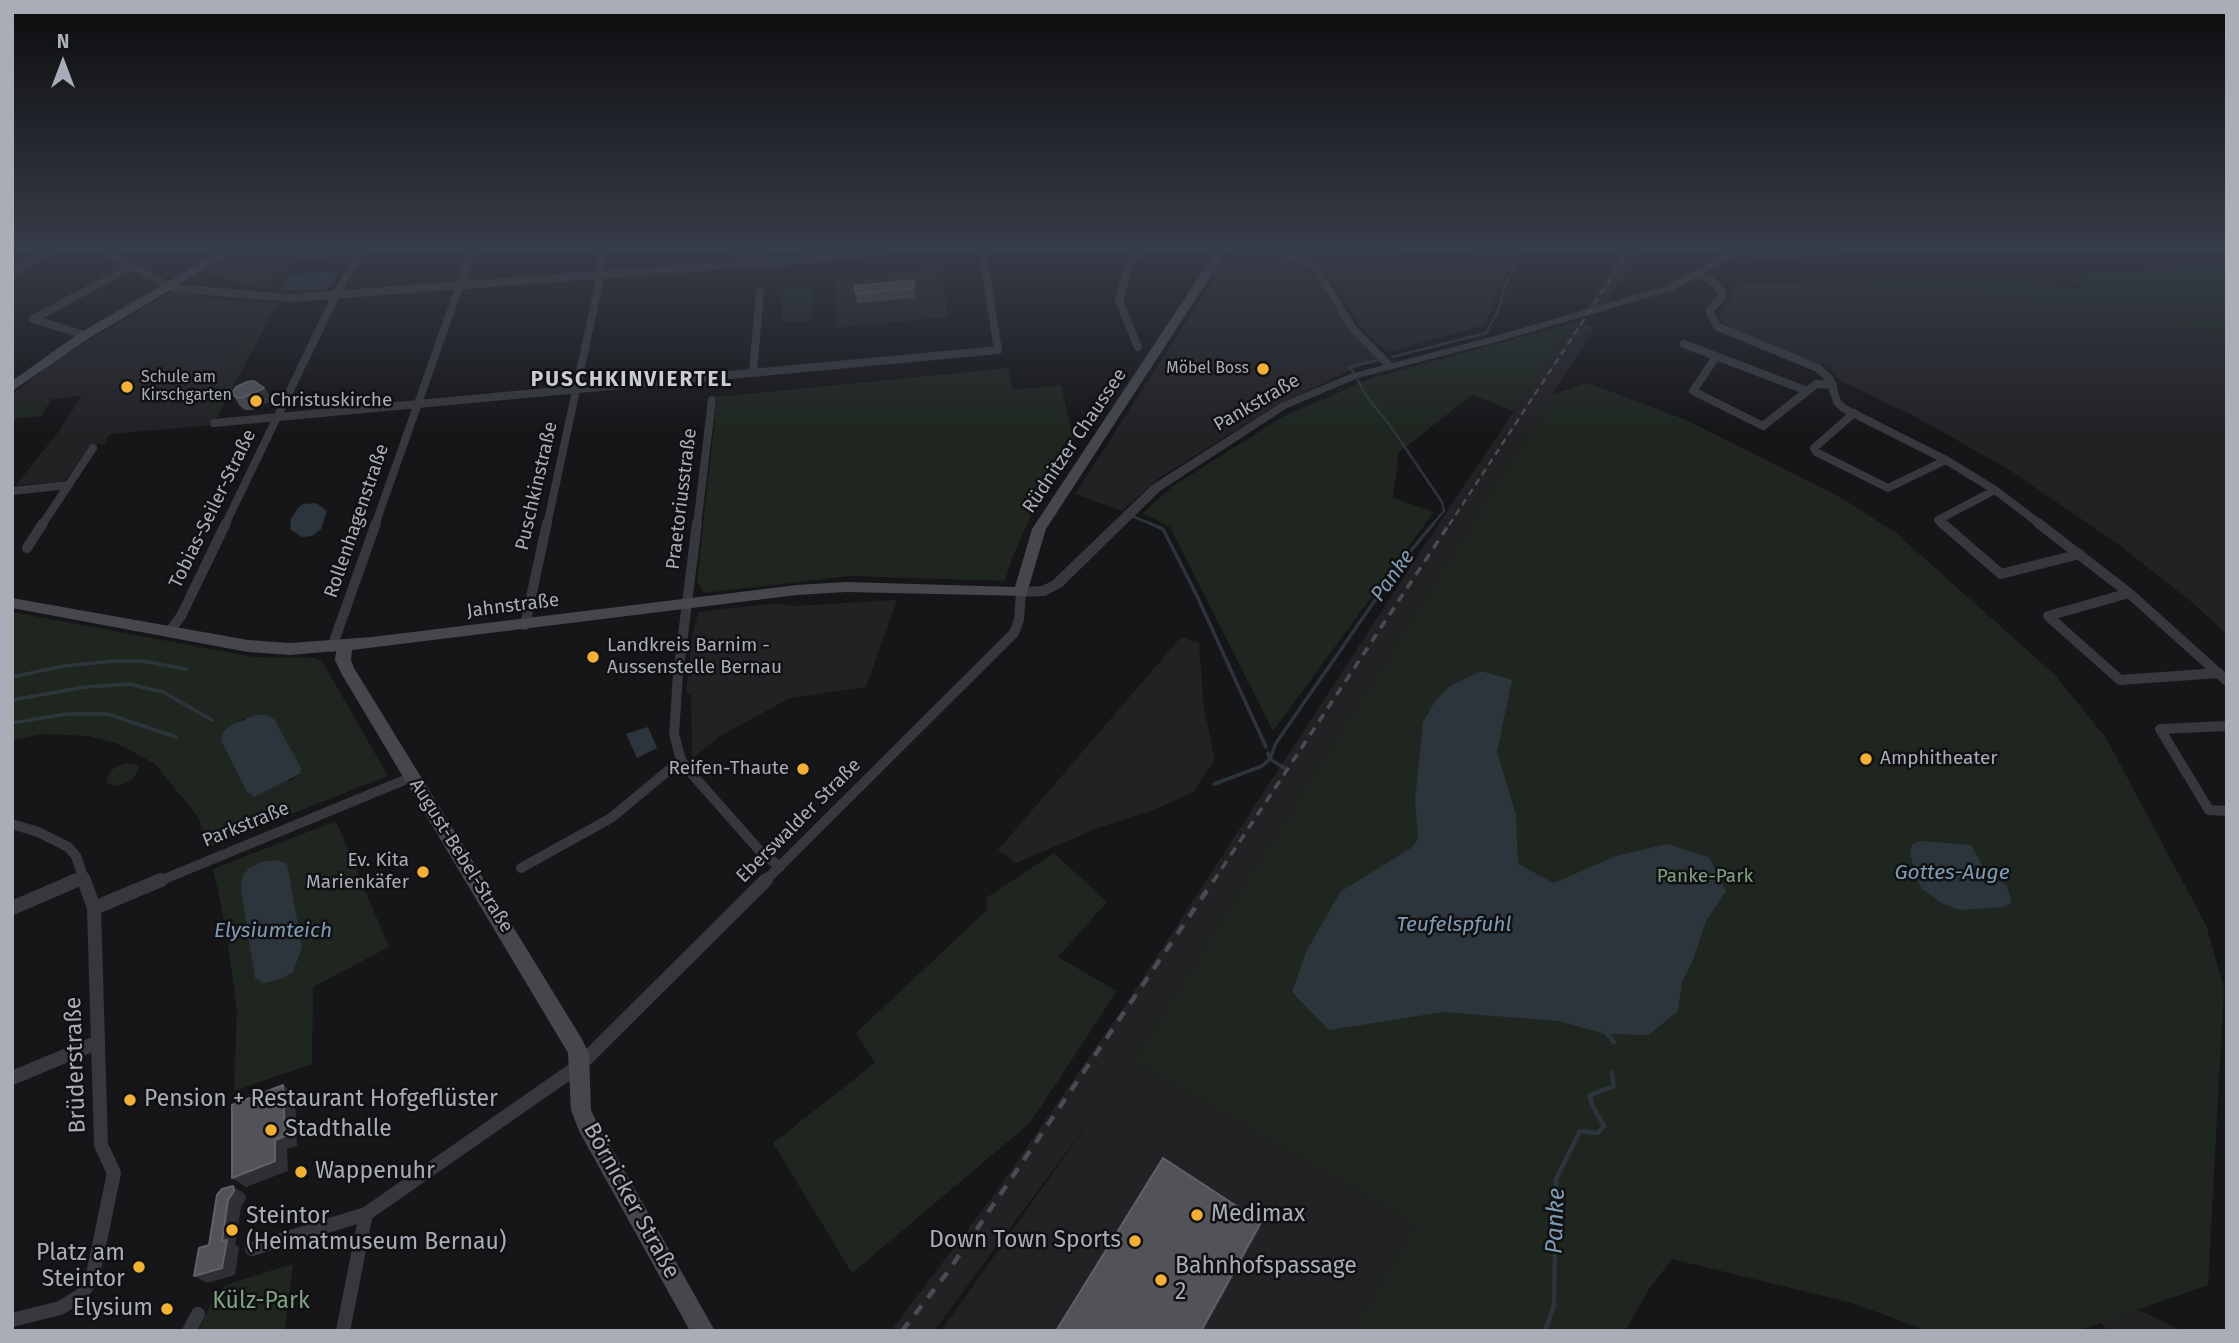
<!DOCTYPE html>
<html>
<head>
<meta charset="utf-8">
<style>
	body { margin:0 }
	#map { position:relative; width:2239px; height:1343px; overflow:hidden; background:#161618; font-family:"Fira Sans",sans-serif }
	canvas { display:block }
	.frame { position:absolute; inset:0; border:14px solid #a8adb8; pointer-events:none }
	.north { position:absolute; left:28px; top:28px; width:70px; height:70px; -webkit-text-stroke:5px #111113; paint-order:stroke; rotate:0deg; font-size:19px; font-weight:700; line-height:28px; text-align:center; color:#a8adb8 }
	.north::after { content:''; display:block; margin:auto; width:24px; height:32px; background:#a8adb8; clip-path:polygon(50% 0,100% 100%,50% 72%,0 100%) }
</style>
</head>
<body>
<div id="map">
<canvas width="2239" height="1343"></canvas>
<div class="frame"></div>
<div class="north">N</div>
</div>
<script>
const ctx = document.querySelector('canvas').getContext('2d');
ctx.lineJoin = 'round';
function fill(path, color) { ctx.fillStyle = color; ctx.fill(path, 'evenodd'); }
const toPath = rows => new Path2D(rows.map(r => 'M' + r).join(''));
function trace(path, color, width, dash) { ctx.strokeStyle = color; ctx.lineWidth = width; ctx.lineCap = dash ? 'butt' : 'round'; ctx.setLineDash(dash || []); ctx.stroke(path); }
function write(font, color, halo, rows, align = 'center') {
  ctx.font = font + ' "Fira Sans",sans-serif'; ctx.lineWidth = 5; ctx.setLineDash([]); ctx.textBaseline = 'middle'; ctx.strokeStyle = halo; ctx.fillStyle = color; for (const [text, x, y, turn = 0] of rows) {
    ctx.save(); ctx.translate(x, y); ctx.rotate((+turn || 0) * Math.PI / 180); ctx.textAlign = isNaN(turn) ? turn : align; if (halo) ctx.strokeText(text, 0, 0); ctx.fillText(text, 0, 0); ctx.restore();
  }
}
fill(toPath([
	[246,248,352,248,348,256,293,261,286,272,280,273,270,290,204,273],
	[1276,248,1389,248,1400,262,1515,252,1484,325,1388,353,1361,328,1321,263,1306,255],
	[1626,248,1644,248,1604,305,1587,308],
	[1241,252,1297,262,1313,271,1349,331,1376,358,1270,409,1159,478,1122,511,1075,494,1210,285,1227,263],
	[941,268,948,317,836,328,834,278],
	[1849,281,1869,287,1974,293,2227,335,2227,634,2188,599,2115,542,2008,469,1912,415,1841,381,1825,366,1735,332,1728,328,1719,315,1733,296,1729,285],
	[177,292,236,302,278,302,213,425,110,434,104,444,90,445,65,481,16,485,59,431,82,396,12,403,12,394,62,355,168,294],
	[1575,322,1595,327,1133,1061,1416,1225,1352,1331,941,1331,1098,1109,934,1331,891,1331,993,1196,1129,999,1456,497],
	[897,600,866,687,790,698,720,736,692,759,691,695,686,692,692,639,698,612,777,603,793,606],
	[1181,637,1199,643,1204,709,1215,760,1193,792,1156,809,1098,828,1016,863,998,850],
	[2139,1310,2182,1331,2108,1331,2101,1322]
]), '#222225');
fill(toPath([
	[2227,267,2227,335,1974,293,1869,287,1849,281,2004,275,2011,281,2035,281,2086,291,2066,273],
	[814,287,812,321,782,323,783,289],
	[256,320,263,320,214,414,206,414],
	[1575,322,1514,411,1472,395,1399,452,1393,498,1434,512,1273,731,1170,527,1143,513,1173,486,1284,416,1375,377],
	[1009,368,1013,390,1061,385,1076,450,1032,514,1012,558,1005,581,850,576,704,593,697,581,717,397],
	[1588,383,1686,420,1842,498,1896,533,2055,675,2106,738,2206,925,2224,988,2208,1285,2078,1331,1928,1331,1852,1303,1672,1259,1649,1289,1625,1331,1352,1331,1416,1225,1133,1061,1553,394],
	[52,399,41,416,12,419,13,403],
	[12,612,254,657,314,658,322,661,388,776,208,847,198,817,155,764,118,744,89,736,44,734,12,740],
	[245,718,301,768,300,775,289,781,223,732],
	[133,763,139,767,133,779,118,786,107,783,107,777,113,769,123,764],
	[336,821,389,947,313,987,312,1064,234,1091,237,1010,226,929,213,869],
	[1054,853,1107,902,1058,957,1117,991,1030,1123,852,1273,773,1143,875,1063,856,1033,988,909,986,898],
	[293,1264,285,1331,198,1331,217,1291,222,1291,225,1285]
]), '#1e261f');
fill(toPath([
	[732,248,853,248,740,256,734,256],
	[339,271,327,290,279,291,289,274],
	[316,503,327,511,321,529,312,536,302,537,290,529,291,519,298,508,303,504],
	[1481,671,1512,680,1497,752,1516,815,1518,864,1554,883,1616,856,1667,844,1709,857,1726,891,1706,921,1693,960,1682,982,1678,1011,1649,1035,1605,1034,1558,1021,1443,1012,1329,1030,1292,992,1306,952,1340,892,1411,848,1418,839,1415,800,1423,722,1436,700,1450,686],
	[256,715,265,715,274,719,301,768,300,774,254,797,247,792,221,740,223,732,231,725],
	[648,727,657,748,637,758,626,734],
	[1921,841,1971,845,1986,872,2007,886,2012,902,2005,907,1960,910,1943,904,1921,888,1915,871,1910,853,1912,844],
	[276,860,287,864,302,947,293,972,281,979,264,983,255,978,241,889,242,877,249,868,261,862]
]), '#2c353c');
trace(toPath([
	[1392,357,1486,333,1499,309,1504,288,1522,248],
	[1353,372,1349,367,1378,360],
	[1358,380,1366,396,1389,424,1442,502,1444,511,1432,525],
	[1134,517,1154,525]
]), '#2c353c', 2.5);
trace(toPath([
	[1149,523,1163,529,1197,596,1266,747],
	[12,677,64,666,114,661,142,661,187,669],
	[12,700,85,687,129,684,163,692,212,720],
	[12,723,67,714,108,714,176,737],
	[1286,769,1270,759,1276,743,1403,560,1434,523],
	[1214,784,1262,766,1270,759,1268,753]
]), '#2c353c', 3.5);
trace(toPath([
	[1604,1030,1614,1042],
	[1545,1331,1554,1305,1556,1179,1580,1131,1598,1133,1604,1126,1592,1105,1590,1095,1614,1086,1612,1073]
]), '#2c353c', 4.5);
trace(toPath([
	[98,248,173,288,290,298,812,259,905,248],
	[1242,248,1295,257,1317,269,1353,329,1390,366],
	[1741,250,1767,255,1872,248],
	[12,272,58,248],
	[1699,274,1711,280,1722,292,1721,298,1709,311,1718,327,1818,368,1830,379,1837,402,1843,408,1946,460,1995,490,2041,525],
	[33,319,130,267],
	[33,319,85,335],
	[1684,344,1805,390],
	[1138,347,1119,301,1126,273,1139,248],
	[1716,357,1693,391,1763,426,1816,384,1833,385],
	[753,372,760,291],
	[1854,413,1814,448,1816,452,1888,488,1946,460],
	[214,423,998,350,982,248],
	[12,491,69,485],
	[42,525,93,448],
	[225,525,336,295,362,248],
	[375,525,473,248],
	[547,525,601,274,600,257,590,248],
	[697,525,712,400],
	[1944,525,1938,520,1995,490]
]), '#37383d', 8);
trace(toPath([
	[697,523,678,675,674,734,681,760,691,773,760,851,780,867],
	[1942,523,2001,574,2080,554],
	[2038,523,2129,593,2227,681],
	[27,548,43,523],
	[2129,593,2048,616,2120,680,2219,673],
	[525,625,547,523],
	[169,632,181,616,226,523],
	[332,647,376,523],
	[2227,726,2160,729,2209,810,2227,811],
	[12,824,38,832,68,847,76,856,85,882],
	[521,868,611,818,681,760],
	[73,882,85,877],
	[157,882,412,777],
	[764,882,1014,633,1019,620,1021,592]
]), '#37383d', 10);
trace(toPath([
	[12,908,77,880],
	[94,908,161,880],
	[12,1078,96,1043],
	[252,1249,366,1214,580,1065,766,880],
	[12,1320,60,1308,80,1296,92,1279,114,1173,101,1145,94,908,84,880],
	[189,1331,198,1314],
	[343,1331,366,1214]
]), '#37383d', 14);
fill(toPath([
	[1735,248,1748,248,1674,290,1500,341,1358,378,1287,408,1160,491,1062,587,1045,596,1021,597,1014,592,1021,587,1042,586,1052,581,1152,485,1279,404,1350,374,1492,337,1666,286,1735,248]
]), '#37383d');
fill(toPath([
	[226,248,240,248,86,340,12,391,12,381,78,334,226,248],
	[1218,248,1229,248,1046,529,1026,596,846,592,797,595,352,650,351,660,354,668,582,1039,589,1054,591,1110,595,1119,715,1331,690,1331,579,1131,571,1110,568,1053,341,673,335,660,336,651,290,655,248,652,12,608,12,598,248,640,290,643,372,637,797,585,846,582,1015,587,1032,529,1218,248]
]), '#45474d');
trace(toPath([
	[1449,525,1631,248]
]), '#4a4c52', 2.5, [7, 5]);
trace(toPath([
	[1213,882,1450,523]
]), '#4a4c52', 3.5, [9, 7]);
trace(toPath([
	[902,1331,947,1273,1214,880]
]), '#4a4c52', 4.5, [11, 10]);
fill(toPath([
	[913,280,915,298,857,303,855,286],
	[264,388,272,400,253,410,245,410,240,406,232,393]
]), '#47494d');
fill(toPath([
	[264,388,272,400,253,410,245,397],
	[283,1085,295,1095,297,1146,287,1149,288,1171,246,1187,232,1178,275,1140],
	[233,1186,245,1194,246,1199,241,1208,235,1245,239,1247,235,1275,207,1283,194,1276,222,1241,228,1200],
	[1261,1222,1260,1229,1203,1331,1201,1331]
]), '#2f3033');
const building = toPath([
	[913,280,914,288,856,294,855,286,913,280],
	[254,381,264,388,245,397,237,398,232,393,236,387,247,382,254,381],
	[283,1085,285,1136,275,1140,275,1161,232,1178,232,1105,283,1085],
	[1163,1158,1261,1222,1201,1331,1056,1331,1163,1158],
	[233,1186,234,1191,228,1200,222,1241,227,1240,222,1268,194,1276,199,1248,209,1245,217,1195,222,1189,233,1186]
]);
fill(building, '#525359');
trace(building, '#5f6168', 2);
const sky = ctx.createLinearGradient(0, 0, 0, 436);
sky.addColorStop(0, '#0c0c0d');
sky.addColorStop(0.57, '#363c48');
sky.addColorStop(1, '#363c4800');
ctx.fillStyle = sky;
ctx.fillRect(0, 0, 2239, 436);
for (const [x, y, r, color] of [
	[1263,369,7,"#f2b134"],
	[127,387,7,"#f2b134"],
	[256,401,7,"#f2b134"],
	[593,657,7,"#f2b134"],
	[1866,759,7,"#f2b134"],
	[803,769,7,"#f2b134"],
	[423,872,7,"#f2b134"],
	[130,1100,7,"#f2b134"],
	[271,1130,7,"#f2b134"],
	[301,1172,7,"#f2b134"],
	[1197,1215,7,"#f2b134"],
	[232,1230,7,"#f2b134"],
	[1135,1241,7,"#f2b134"],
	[139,1267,7,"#f2b134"],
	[1161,1280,7,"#f2b134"],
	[167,1309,7,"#f2b134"]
]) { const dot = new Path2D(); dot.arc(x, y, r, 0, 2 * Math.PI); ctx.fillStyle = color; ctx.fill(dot); trace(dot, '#111113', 2.5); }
write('16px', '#a8adb8', '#111113', [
	["Möbel Boss",1249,369],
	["Schule am",141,378,"left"],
	["Kirschgarten",141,396,"left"]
], 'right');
write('19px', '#a8adb8', '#111113', [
	["Christuskirche",270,401],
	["Landkreis Barnim -",607,646],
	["Aussenstelle Bernau",607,668],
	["Amphitheater",1880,759],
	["Reifen-Thaute",789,769,"right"],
	["Ev. Kita",409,861,"right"],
	["Marienkäfer",409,883,"right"]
], 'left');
write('19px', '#a8adb8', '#111113', [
	["Pankstraße",1257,403,-30],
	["Rüdnitzer Chaussee",1075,441,-56],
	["Puschkinstraße",537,486,-77],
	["Praetoriusstraße",682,499,-83],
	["Tobias-Seiler-Straße",213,509,-64],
	["Rollenhagenstraße",357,521,-71],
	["Jahnstraße",513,606,-7],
	["Eberswalder Straße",799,821,-45],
	["Parkstraße",246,825,-22],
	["August-Bebel-Straße",461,856,58]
]);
write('19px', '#7fa381', '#111113', [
	["Panke-Park",1705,877]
]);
ctx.letterSpacing = '2px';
write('bold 21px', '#c9ccd4', '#111113', [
	["PUSCHKINVIERTEL",632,380]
]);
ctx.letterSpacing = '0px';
write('italic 21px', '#7f9bb3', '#111113', [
	["Panke",1393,576,-54],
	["Gottes-Auge",1952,873],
	["Teufelspfuhl",1454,925],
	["Elysiumteich",273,931]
]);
write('23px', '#a8adb8', '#111113', [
	["Brüderstraße",76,1065,-92],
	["Börnicker Straße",631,1201,61]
]);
write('23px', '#a8adb8', '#111113', [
	["Pension + Restaurant Hofgeflüster",144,1100],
	["Stadthalle",285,1130],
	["Wappenuhr",315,1172],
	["Medimax",1211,1215],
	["Steintor",246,1217],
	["(Heimatmuseum Bernau)",246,1243],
	["Down Town Sports",1121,1241,"right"],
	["Platz am",125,1254,"right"],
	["Steintor",125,1280,"right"],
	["Bahnhofspassage",1175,1267],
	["2",1175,1293],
	["Elysium",153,1309,"right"]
], 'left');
write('23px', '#7fa381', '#111113', [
	["Külz-Park",261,1302]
]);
write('italic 24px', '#7f9bb3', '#111113', [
	["Panke",1556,1221,-88]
]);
</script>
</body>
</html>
